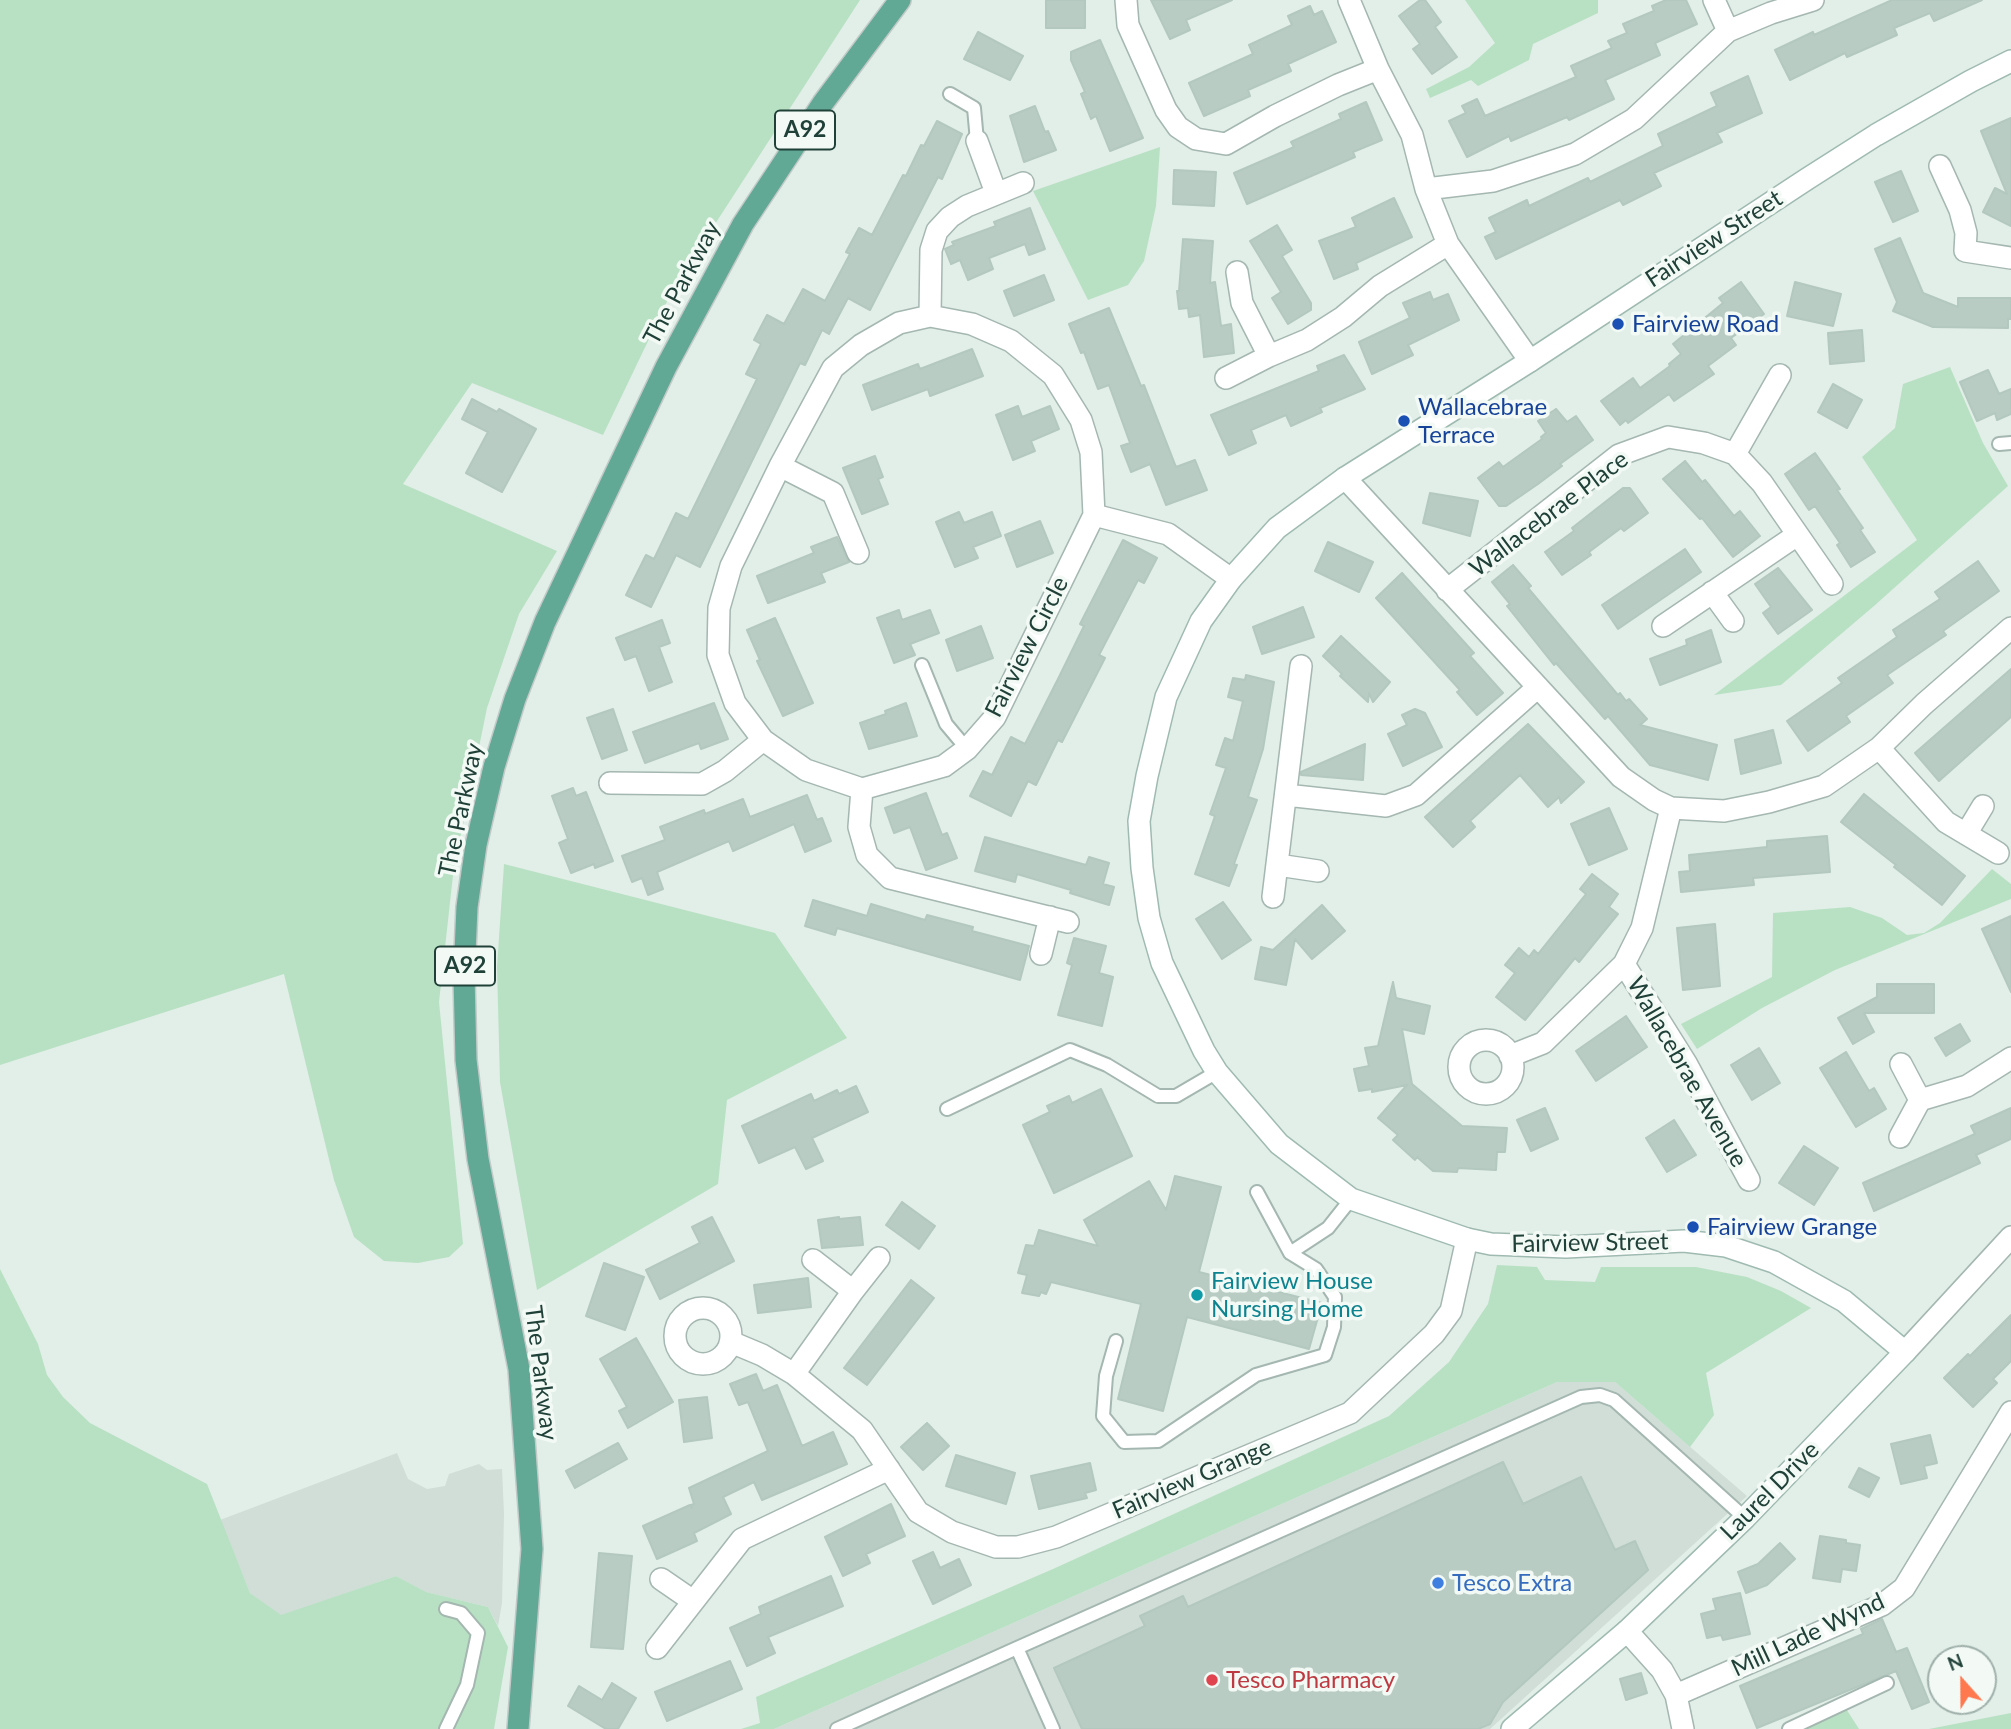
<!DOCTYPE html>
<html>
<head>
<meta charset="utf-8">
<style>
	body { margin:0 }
	#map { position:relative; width:2011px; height:1729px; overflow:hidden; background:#e2eee8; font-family:Lato,sans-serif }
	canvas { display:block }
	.north { position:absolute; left:1927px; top:1645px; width:70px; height:70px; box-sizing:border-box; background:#f3faf6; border:2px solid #9fb0aa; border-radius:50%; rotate:339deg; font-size:19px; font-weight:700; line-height:28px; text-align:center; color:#204138 }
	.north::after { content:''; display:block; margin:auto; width:24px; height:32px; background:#ff784e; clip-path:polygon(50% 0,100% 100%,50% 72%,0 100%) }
</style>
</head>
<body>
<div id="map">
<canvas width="2011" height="1729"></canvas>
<div class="north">N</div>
</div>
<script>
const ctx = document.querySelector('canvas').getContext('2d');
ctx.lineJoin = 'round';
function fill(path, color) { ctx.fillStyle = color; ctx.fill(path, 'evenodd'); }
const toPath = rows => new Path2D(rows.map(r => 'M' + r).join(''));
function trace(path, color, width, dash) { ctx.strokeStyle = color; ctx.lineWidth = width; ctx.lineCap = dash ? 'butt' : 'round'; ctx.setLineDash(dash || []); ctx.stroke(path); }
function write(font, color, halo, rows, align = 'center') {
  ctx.font = font + ' Lato,sans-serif'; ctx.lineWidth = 7; ctx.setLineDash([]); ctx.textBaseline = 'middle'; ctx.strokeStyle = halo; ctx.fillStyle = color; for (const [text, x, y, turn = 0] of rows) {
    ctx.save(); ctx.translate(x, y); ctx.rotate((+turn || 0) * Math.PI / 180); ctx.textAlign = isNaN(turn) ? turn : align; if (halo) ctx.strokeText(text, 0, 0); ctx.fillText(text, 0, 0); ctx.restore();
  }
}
fill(toPath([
	[1557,1382,1615,1382,1747,1496,1490,1729,774,1729],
	[397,1453,408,1479,427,1489,445,1486,449,1474,479,1464,487,1470,502,1469,504,1514,502,1603,498,1626,488,1607,425,1592,396,1576,281,1616,250,1593,220,1520]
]), '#d0ded7');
fill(toPath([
	[0,0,860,0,673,289,603,435,472,383,403,484,557,551,519,614,487,708,462,830,455,857,439,1002,463,1244,449,1257,418,1263,384,1261,354,1237,334,1180,284,974,0,1065],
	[1465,0,1598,0,1598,13,1533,44,1529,60,1478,86,1471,80,1430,98,1426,89,1469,67,1495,43],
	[1160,147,1156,206,1144,261,1128,285,1088,300,1033,191],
	[1950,367,1983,443,2008,486,1874,606,1781,685,1714,695,1917,540,1862,457,1895,428,1903,384],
	[504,864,775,933,847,1038,727,1100,718,1184,537,1290,500,1082,497,967],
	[1992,869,2011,884,2011,899,1835,970,1762,1008,1697,1049,1681,1024,1772,977,1773,913,1850,907,1882,918,1907,935,1924,933,1940,923],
	[1497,1265,1537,1267,1545,1280,1595,1282,1601,1267,1696,1267,1747,1277,1781,1291,1811,1308,1706,1373,1714,1415,1690,1447,1615,1382,1557,1382,774,1729,741,1729,760,1723,756,1697,1053,1569,1389,1416,1449,1362,1488,1304],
	[0,1269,38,1344,47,1375,63,1397,90,1423,207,1484,250,1593,281,1615,396,1576,426,1592,488,1607,508,1647,494,1729,0,1729],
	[1843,1704,1859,1729,1789,1729],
	[2011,1713,2011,1729,1929,1729]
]), '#b8e1c3');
const building = toPath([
	[1046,0,1085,0,1085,28,1046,28,1046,0],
	[1151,0,1232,0,1186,20,1190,30,1170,39,1151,0],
	[1420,0,1425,0,1441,22,1435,27,1457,57,1432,74,1413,49,1420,44,1399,16,1420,0],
	[1666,0,1686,0,1697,24,1655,43,1660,55,1605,80,1614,99,1569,120,1567,117,1511,141,1509,136,1467,157,1449,121,1466,113,1462,106,1477,99,1485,116,1576,77,1571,66,1612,48,1608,41,1627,33,1623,24,1654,11,1652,6,1666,0],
	[1892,0,1982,0,1934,21,1930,13,1894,28,1897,35,1847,57,1845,53,1790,80,1775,50,1813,32,1814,35,1892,0],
	[1310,6,1314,15,1322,11,1336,42,1288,64,1291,71,1248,90,1250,96,1204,116,1189,83,1253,54,1249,45,1292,25,1288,16,1310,6],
	[978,32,1023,56,1010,80,964,59,978,32],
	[1100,40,1143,138,1110,151,1096,116,1091,119,1081,94,1085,92,1071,60,1071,52,1100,40],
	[1748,76,1762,113,1717,133,1722,142,1654,173,1661,186,1623,205,1620,200,1496,259,1485,237,1496,232,1489,218,1527,200,1529,206,1588,178,1590,182,1663,146,1658,134,1717,106,1711,93,1748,76],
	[1366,102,1382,140,1353,152,1355,157,1247,204,1234,173,1294,147,1291,142,1341,119,1339,114,1366,102],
	[1035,106,1045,132,1048,131,1056,150,1024,162,1010,116,1035,106],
	[2011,118,2011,226,1983,212,1995,188,2007,194,1981,131,2011,118],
	[937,121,962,134,942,179,938,177,870,310,848,298,829,334,822,330,805,365,800,363,700,567,676,555,651,607,626,595,646,555,654,559,676,513,688,519,757,379,746,374,761,344,754,340,767,315,784,324,803,289,825,301,850,254,846,252,859,228,872,235,903,175,906,176,921,145,924,146,937,121],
	[1174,170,1216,172,1214,206,1173,204,1174,170],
	[1901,171,1918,211,1893,222,1875,182,1901,171],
	[1394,198,1412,237,1356,263,1358,269,1334,279,1319,241,1356,227,1352,218,1394,198],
	[1030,208,1045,249,1029,255,1025,244,989,258,993,269,968,280,960,260,951,264,945,249,954,245,952,242,996,226,994,222,1030,208],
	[1277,225,1292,250,1282,256,1311,303,1311,310,1288,324,1272,298,1281,292,1250,241,1277,225],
	[1900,238,1923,293,1958,307,1958,298,2011,298,2011,319,2008,319,2008,328,1933,327,1893,311,1897,302,1875,249,1900,238],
	[1183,239,1213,241,1210,283,1215,282,1221,326,1231,324,1234,353,1204,357,1200,315,1189,317,1188,308,1179,309,1177,291,1179,291,1183,239],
	[1044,275,1054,300,1014,316,1004,291,1044,275],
	[1741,282,1764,314,1731,338,1736,345,1708,366,1714,374,1674,401,1669,394,1628,423,1626,420,1620,425,1601,401,1633,378,1640,388,1670,366,1669,364,1681,354,1673,344,1723,303,1719,298,1741,282],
	[1795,282,1841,294,1833,326,1787,316,1795,282],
	[1430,292,1433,300,1448,294,1459,320,1408,345,1413,355,1372,374,1359,342,1410,318,1403,303,1430,292],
	[1109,308,1141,386,1144,385,1176,467,1195,460,1207,490,1166,505,1150,464,1131,472,1121,446,1130,443,1109,385,1098,389,1084,352,1081,353,1069,324,1109,308],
	[1862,330,1864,361,1830,364,1828,333,1862,330],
	[972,349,983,376,930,396,928,389,872,410,863,385,918,364,920,369,972,349],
	[1344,355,1365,389,1320,408,1322,412,1291,426,1286,415,1251,430,1256,443,1229,455,1211,415,1319,371,1317,366,1344,355],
	[1988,370,1999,394,2011,389,2011,414,1997,420,1995,413,1977,421,1960,382,1988,370],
	[1833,384,1862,400,1847,428,1818,412,1833,384],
	[472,399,497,412,499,409,536,429,502,492,466,473,488,432,462,419,472,399],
	[1018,406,1022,417,1050,406,1059,429,1031,441,1035,451,1013,460,996,415,1018,406],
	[1556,409,1567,422,1576,416,1593,440,1560,464,1562,466,1538,484,1506,506,1499,506,1478,478,1499,462,1503,467,1542,439,1541,437,1546,433,1538,421,1556,409],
	[1815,453,1840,489,1837,490,1863,528,1860,530,1875,552,1851,567,1837,545,1840,543,1815,506,1809,510,1785,474,1815,453],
	[875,456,883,477,878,479,888,504,862,514,843,468,875,456],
	[1685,461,1702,482,1705,480,1734,516,1740,511,1760,536,1733,557,1702,518,1700,519,1663,479,1685,461],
	[1623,488,1630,488,1648,513,1624,531,1621,528,1589,552,1591,555,1562,575,1545,552,1574,531,1572,528,1623,488],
	[1430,493,1478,501,1470,536,1423,523,1430,493],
	[959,512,964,523,992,512,1001,536,973,547,978,558,955,567,936,522,959,512],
	[1040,521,1053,553,1017,567,1005,535,1040,521],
	[837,537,849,562,821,573,825,582,768,603,757,576,814,553,811,547,837,537],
	[1123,540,1157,558,1144,583,1138,580,1099,655,1105,658,1062,742,1058,740,1036,785,1028,781,1011,816,970,796,983,771,992,775,1011,737,1025,744,1059,677,1084,626,1080,624,1123,540],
	[1328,542,1373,562,1359,592,1315,571,1328,542],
	[1685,549,1701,572,1618,629,1602,605,1685,549],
	[1978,561,1999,591,1943,631,1946,635,1887,675,1893,683,1846,716,1850,722,1808,751,1787,721,1842,683,1838,678,1897,637,1893,630,1940,599,1935,592,1978,561],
	[1513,565,1531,586,1528,588,1618,695,1620,693,1626,701,1629,699,1647,719,1640,725,1717,745,1708,780,1650,765,1608,716,1605,719,1556,663,1554,665,1507,606,1510,604,1492,582,1513,565],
	[1778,568,1812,610,1778,634,1763,613,1771,607,1755,584,1778,568],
	[1402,573,1474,653,1470,656,1503,693,1477,715,1457,692,1460,690,1376,598,1402,573],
	[1303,607,1314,637,1262,654,1253,627,1303,607],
	[899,610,902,620,930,610,939,633,910,644,915,655,894,663,877,618,899,610],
	[775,618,813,703,783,716,757,661,760,660,747,630,775,618],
	[662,620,670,643,659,647,672,682,649,691,636,656,625,660,616,638,662,620],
	[981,626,993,658,957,671,946,640,981,626],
	[1711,630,1721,662,1660,685,1650,659,1687,645,1686,640,1711,630],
	[1341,636,1390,682,1373,702,1369,693,1368,702,1340,676,1342,674,1323,656,1341,636],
	[2011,669,2011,717,1939,781,1915,753,2011,669],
	[1246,675,1274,682,1263,749,1248,797,1257,800,1234,864,1237,865,1229,886,1195,874,1215,816,1210,814,1226,768,1216,765,1225,738,1233,741,1243,701,1228,697,1233,678,1245,680,1246,675],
	[714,703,728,739,701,749,699,743,645,763,633,732,714,703],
	[906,703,917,736,869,749,860,723,886,714,885,711,906,703],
	[613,709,627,750,602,759,587,718,613,709],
	[1415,709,1425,713,1442,747,1403,766,1388,734,1407,725,1402,715,1415,709],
	[1528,724,1584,782,1561,803,1559,797,1548,807,1520,775,1470,821,1475,827,1453,847,1425,817,1528,724],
	[1773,730,1781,763,1741,774,1735,740,1773,730],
	[1365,744,1363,780,1301,775,1301,772,1365,744],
	[573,788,576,796,586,792,613,861,595,868,594,864,571,873,559,843,568,839,552,796,573,788],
	[926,793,942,835,947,833,957,858,926,870,910,827,894,833,885,808,926,793],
	[1864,794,1965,876,1942,905,1894,867,1896,865,1841,822,1864,794],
	[807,795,817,820,822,818,831,841,805,852,794,824,733,851,729,841,657,872,663,889,648,895,642,878,632,882,622,856,665,840,660,827,704,810,705,814,743,799,750,817,807,795],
	[1609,808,1627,849,1589,865,1571,824,1609,808],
	[1827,836,1830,872,1753,878,1754,885,1681,892,1679,872,1690,871,1689,855,1767,847,1767,841,1827,836],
	[985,837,1086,865,1089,857,1109,863,1103,884,1114,887,1109,905,1070,893,1071,890,1017,874,1015,882,975,871,985,837],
	[1592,874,1618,894,1609,907,1618,914,1579,962,1575,958,1525,1020,1496,997,1515,973,1505,965,1519,948,1529,957,1534,950,1538,954,1586,894,1580,889,1592,874],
	[813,900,867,916,871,904,925,920,927,915,973,927,972,931,1029,946,1020,980,837,928,835,935,805,926,813,900],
	[1223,902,1251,940,1222,959,1196,919,1223,902],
	[1322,905,1345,931,1312,959,1295,939,1286,985,1255,979,1261,947,1273,950,1322,905],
	[2011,916,2011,992,1982,929,2011,916],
	[1715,924,1720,986,1683,990,1677,928,1715,924],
	[1074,938,1106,946,1099,973,1113,977,1102,1026,1058,1015,1072,965,1067,963,1074,938],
	[1393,982,1396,998,1430,1006,1424,1034,1402,1029,1412,1084,1462,1126,1507,1128,1505,1152,1497,1152,1496,1170,1458,1168,1457,1172,1433,1171,1417,1157,1415,1160,1393,1140,1398,1135,1378,1118,1407,1085,1372,1092,1372,1089,1359,1091,1354,1069,1369,1066,1365,1048,1378,1046,1393,982],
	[1877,984,1934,984,1934,1013,1864,1013,1874,1032,1853,1044,1838,1018,1877,997,1877,984],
	[1626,1016,1647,1047,1596,1081,1576,1051,1626,1016],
	[1960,1024,1970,1041,1946,1056,1935,1038,1960,1024],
	[1759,1048,1780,1083,1752,1100,1731,1065,1759,1048],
	[1846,1052,1869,1091,1874,1088,1886,1109,1856,1127,1820,1068,1846,1052],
	[856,1086,868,1112,812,1138,823,1161,806,1169,795,1147,759,1163,742,1126,811,1094,814,1101,837,1090,839,1094,856,1086],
	[1101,1089,1132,1156,1054,1193,1023,1125,1050,1112,1047,1106,1069,1096,1072,1103,1101,1089],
	[1545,1108,1558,1139,1531,1151,1517,1120,1545,1108],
	[2011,1108,2011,1139,1976,1155,1980,1163,1874,1211,1863,1183,1975,1134,1971,1126,2011,1108],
	[1674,1120,1696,1155,1667,1172,1646,1138,1674,1120],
	[1804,1146,1838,1168,1814,1205,1779,1183,1804,1146],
	[1175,1176,1221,1187,1199,1272,1322,1303,1309,1349,1187,1317,1163,1411,1118,1399,1141,1304,1051,1282,1046,1294,1041,1292,1039,1296,1022,1293,1027,1275,1018,1273,1026,1245,1034,1246,1039,1230,1098,1246,1084,1220,1149,1181,1166,1210,1175,1176],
	[902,1202,935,1226,919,1249,886,1225,902,1202],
	[712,1217,734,1261,660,1299,646,1270,700,1243,692,1227,712,1217],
	[839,1217,839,1219,860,1217,863,1245,822,1248,818,1220,839,1217],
	[604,1263,644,1277,625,1330,586,1316,604,1263],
	[808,1278,811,1307,758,1313,754,1285,808,1278],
	[911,1280,934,1298,867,1385,844,1368,911,1280],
	[2011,1315,2011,1361,1993,1379,1997,1383,1973,1407,1944,1378,1968,1354,1970,1356,2011,1315],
	[636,1338,673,1402,628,1428,619,1411,627,1407,600,1359,636,1338],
	[756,1374,763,1391,777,1385,802,1446,833,1432,847,1464,762,1500,754,1482,723,1497,731,1514,694,1533,697,1541,657,1559,643,1526,690,1505,692,1508,691,1505,694,1504,689,1488,768,1451,748,1402,739,1405,730,1384,756,1374],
	[707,1397,712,1438,684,1442,679,1400,707,1397],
	[927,1423,949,1446,923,1470,901,1447,927,1423],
	[1930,1435,1937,1463,1924,1466,1927,1478,1901,1484,1891,1444,1930,1435],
	[618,1443,627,1459,575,1488,566,1471,618,1443],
	[956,1455,1015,1473,1006,1504,946,1486,956,1455],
	[1503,1462,1523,1504,1581,1477,1615,1550,1635,1541,1648,1570,1503,1702,1490,1724,1478,1729,1082,1729,1054,1668,1145,1626,1140,1616,1183,1596,1188,1607,1503,1462],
	[1090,1463,1096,1490,1085,1493,1087,1498,1039,1509,1031,1476,1090,1463],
	[1859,1468,1879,1478,1869,1497,1849,1487,1859,1468],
	[891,1504,905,1536,866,1554,870,1563,843,1576,825,1537,891,1504],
	[1820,1536,1846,1540,1846,1543,1860,1545,1856,1571,1842,1569,1840,1582,1813,1578,1820,1536],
	[1780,1543,1795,1559,1767,1585,1746,1593,1738,1572,1758,1564,1780,1543],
	[933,1552,940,1568,959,1559,971,1585,933,1604,913,1561,933,1552],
	[599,1553,632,1556,623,1649,591,1647,599,1553],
	[831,1576,843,1606,768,1637,775,1653,747,1666,730,1628,761,1614,759,1607,831,1576],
	[1740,1593,1750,1634,1723,1640,1721,1635,1707,1638,1701,1614,1716,1610,1713,1599,1740,1593],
	[1882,1619,1896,1652,1907,1648,1929,1702,1912,1709,1896,1671,1757,1728,1740,1686,1863,1634,1861,1629,1882,1619],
	[730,1661,742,1689,667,1721,655,1692,730,1661],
	[1641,1673,1647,1693,1626,1700,1620,1679,1641,1673],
	[612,1683,636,1698,618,1729,606,1729,568,1706,579,1686,602,1700,612,1683]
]);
fill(building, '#b9ccc4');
trace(building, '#b3c8bf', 2);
const lane = toPath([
	[950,94,974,108,977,141],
	[1999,444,2011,443],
	[922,665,946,724,967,749],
	[947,1109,1070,1050,1107,1065,1158,1096,1176,1096,1217,1072],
	[1290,1253,1328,1228,1351,1199],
	[1116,1341,1106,1376,1103,1416,1124,1442,1158,1441,1256,1375,1325,1355,1334,1327,1335,1297,1316,1269,1290,1253,1257,1192],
	[446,1609,461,1613,478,1633,467,1685,446,1729],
	[1017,1648,1581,1397,1600,1395,1614,1400,1745,1518],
	[837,1729,1017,1648,1053,1729],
	[1789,1729,1887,1683]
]);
const street = toPath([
	[1126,0,1128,25,1166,110,1178,127,1196,139,1226,144,1275,116,1338,85,1378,69],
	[1349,0,1378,69,1412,135,1426,189,1448,244,1530,361],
	[1714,0,1728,31],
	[977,141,996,193],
	[1940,166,1960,210,1966,233,1965,251,2011,258],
	[1426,189,1493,181,1575,154,1634,119,1728,31,1771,13,1813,0],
	[1237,272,1242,303,1269,356],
	[930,316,972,324,1011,341,1053,375,1081,420,1091,452,1094,515,995,717,967,749,944,766,862,789,806,770,763,740,735,703,718,655,719,608,731,566,780,466,833,368,861,345,899,323,930,316],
	[930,316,931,250,937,231,950,217,967,206,1023,183],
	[1226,378,1269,356,1307,340,1343,317,1380,286,1448,244],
	[1735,454,1780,375],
	[780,466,833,493,858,553],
	[1345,478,1621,777,1654,800,1671,808,1724,811,1769,802,1824,786,1879,748,1924,704,2011,628],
	[1094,515,1168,534,1231,579],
	[1447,590,1619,455,1668,437,1704,443,1735,454,1762,483,1832,584],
	[1712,592,1733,621],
	[1663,626,1797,535],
	[1879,748,1946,822,1998,853],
	[610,783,702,784,725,771,763,740],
	[862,789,859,827,867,855,890,878,1068,922],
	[1286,795,1386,806,1416,795,1538,687],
	[1966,834,1983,806],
	[1278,865,1318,871],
	[1273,897,1301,666],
	[1041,954,1050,917],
	[1624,964,1686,1063,1749,1180],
	'1459 1067a27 27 0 1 1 54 0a27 27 0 1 1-54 0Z',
	[1510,1056,1543,1043,1624,964,1642,928,1671,808],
	[1901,1064,1920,1100],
	[1900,1137,1920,1100,1967,1086,2011,1058],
	[813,1260,853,1291],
	'675 1336a28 28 0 1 1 56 0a28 28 0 1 1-56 0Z',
	[731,1342,762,1355,794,1374,862,1430,918,1512,952,1532,996,1547,1018,1547,1056,1537,1350,1413,1434,1334,1451,1311,1467,1239],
	[1905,1352,2011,1237],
	[794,1374,853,1291,879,1258],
	[661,1579,693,1601],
	[1627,1631,1662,1670,1676,1695,1683,1729],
	[657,1648,742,1539,889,1469],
	[1676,1695,1882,1605,1904,1588,2011,1412]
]);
const secondary = toPath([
	[1512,1729,1627,1631,1745,1518,1905,1352,1844,1301,1774,1262,1726,1246,1684,1241,1566,1247,1491,1244,1467,1239,1351,1199,1279,1144,1217,1072,1204,1051,1162,963,1149,918,1142,868,1139,821,1147,776,1166,697,1201,621,1231,579,1277,528,1345,478,1530,361,1807,179,1876,135,1971,81,2011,61]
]);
const primary = toPath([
	[518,1729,532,1549,519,1369,478,1159,466,1060,464,976,467,907,476,845,494,767,515,699,545,622,666,367,743,224,823,103,900,0]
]);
trace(lane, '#a4b7b0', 16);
trace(street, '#a4b7b0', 24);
trace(secondary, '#9fbbb1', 24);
trace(primary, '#c1cac7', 24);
trace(lane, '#fff', 12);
trace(street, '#fff', 21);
trace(secondary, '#fff', 21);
trace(primary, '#61a895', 21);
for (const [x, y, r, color] of [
	[1618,324,7,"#1a4fb4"],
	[1404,421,7,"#1a4fb4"],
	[1693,1227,7,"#1a4fb4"],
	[1197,1295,7,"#0f9aa8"],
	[1438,1583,7,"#3f7fe0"],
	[1212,1680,7,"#e0444e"]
]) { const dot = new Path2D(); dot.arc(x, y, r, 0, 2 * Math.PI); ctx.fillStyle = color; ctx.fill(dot); trace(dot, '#f3faf6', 2.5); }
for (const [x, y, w] of [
	[805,130,60],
	[465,966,60]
]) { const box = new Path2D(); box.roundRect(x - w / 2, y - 19.5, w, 39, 5); ctx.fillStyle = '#f3faf6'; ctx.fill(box); trace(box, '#204138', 2); }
write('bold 23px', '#204138', null, [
	["A92",805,130],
	["A92",465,966]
]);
write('24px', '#204138', '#f3faf6', [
	["Fairview Street",1714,239,-33],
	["The Parkway",682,283,-62],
	["Wallacebrae Place",1549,514,-37],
	["Fairview Circle",1027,647,-63],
	["The Parkway",461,810,-78],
	["Wallacebrae Avenue",1687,1072,60],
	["Fairview Street",1590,1243,-1],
	["The Parkway",541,1373,83],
	["Fairview Grange",1192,1479,-23],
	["Laurel Drive",1770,1491,-45],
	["Mill Lade Wynd",1808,1635,-25]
]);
write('24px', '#164399', '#f3faf6', [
	["Fairview Road",1632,324],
	["Wallacebrae",1418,407],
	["Terrace",1418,435],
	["Fairview Grange",1707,1227]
], 'left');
write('24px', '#0d838f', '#f3faf6', [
	["Fairview House",1211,1281],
	["Nursing Home",1211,1309]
], 'left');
write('24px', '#366cbe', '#f3faf6', [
	["Tesco Extra",1452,1583]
], 'left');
write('24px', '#be3a42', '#f3faf6', [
	["Tesco Pharmacy",1226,1680]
], 'left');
</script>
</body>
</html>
